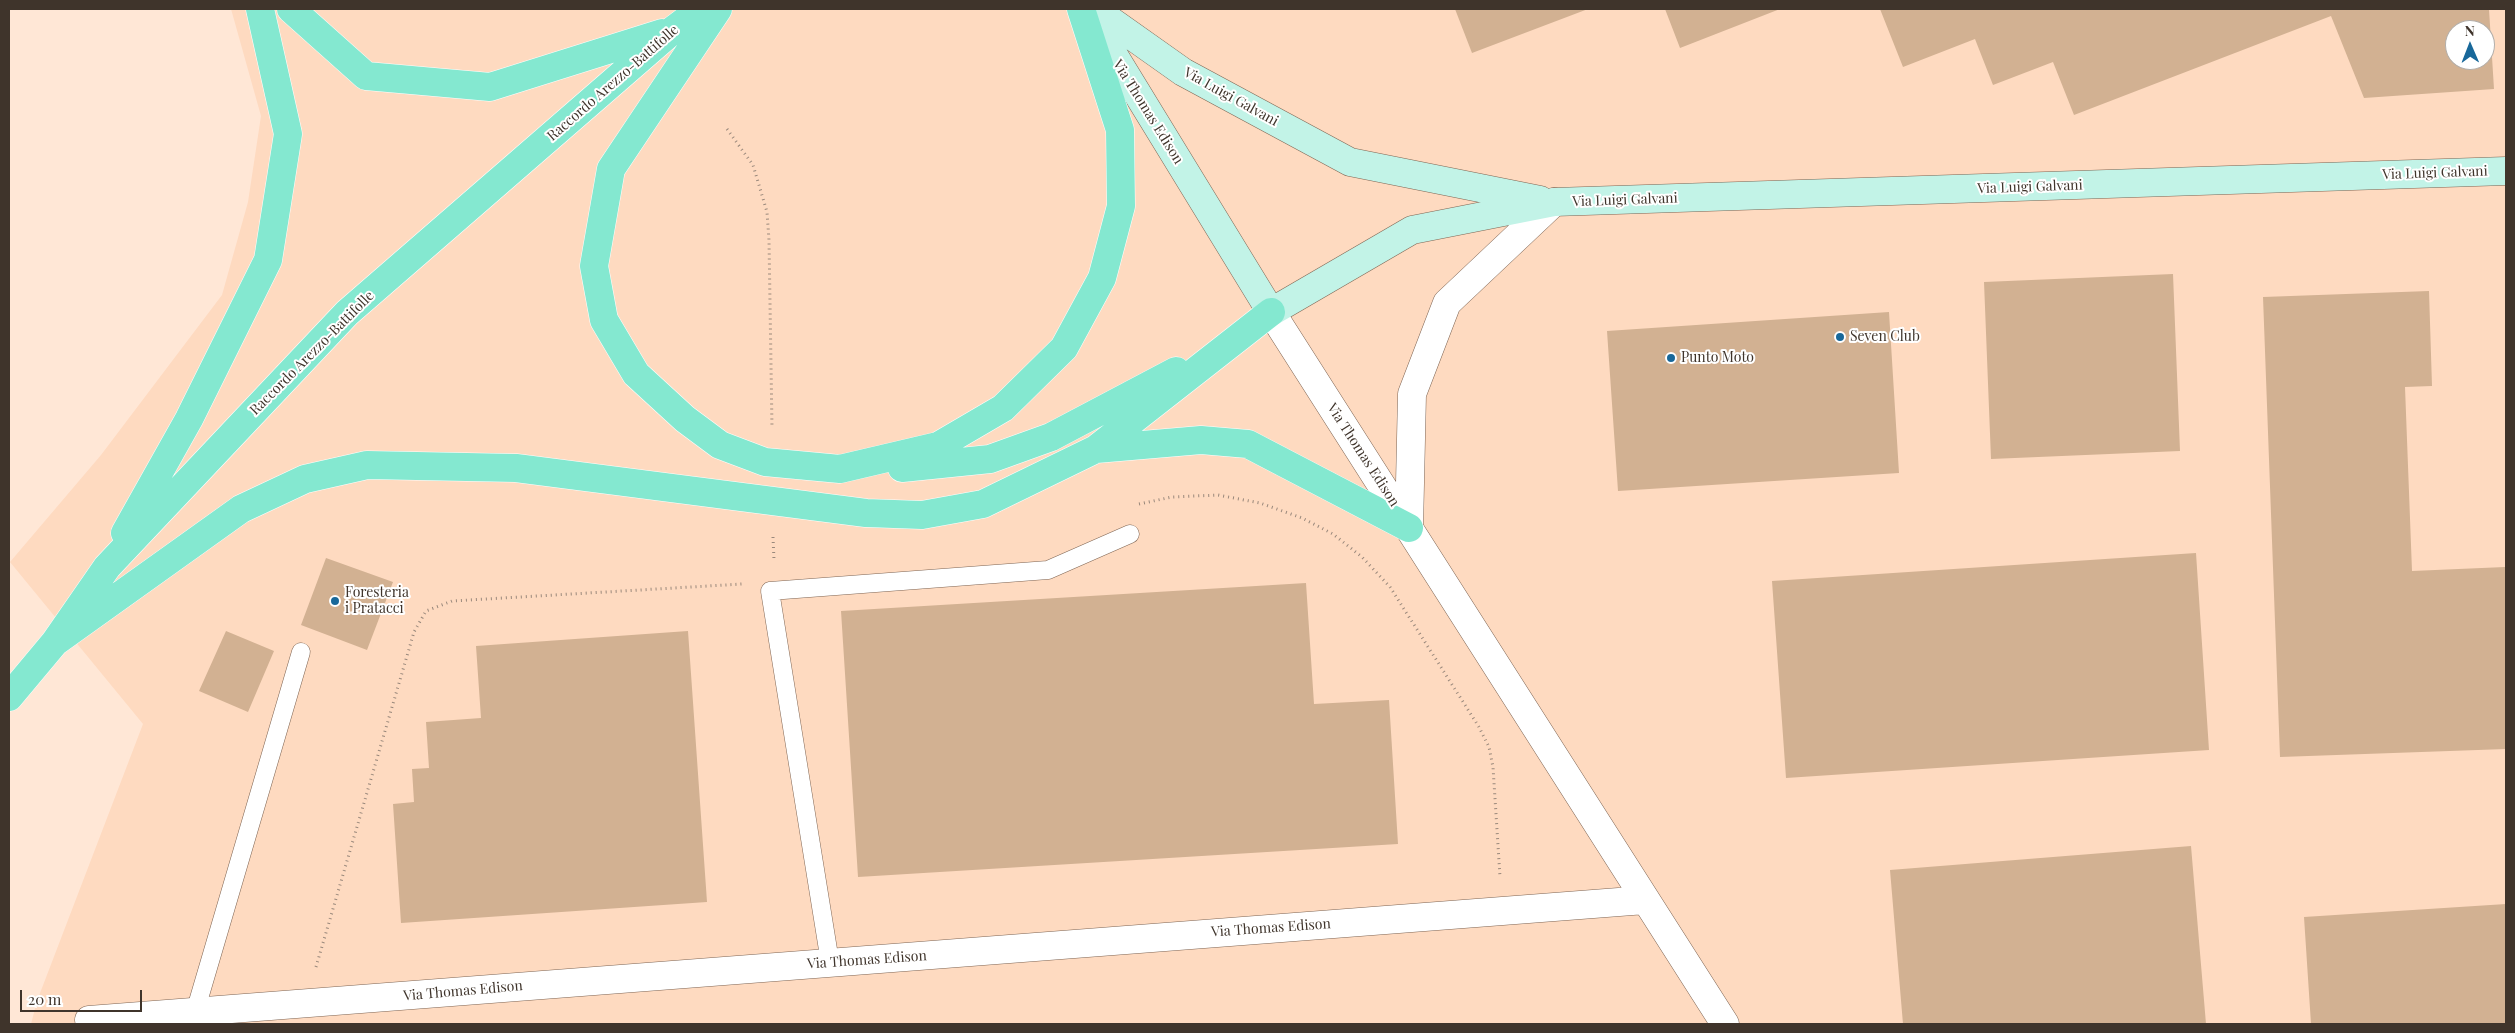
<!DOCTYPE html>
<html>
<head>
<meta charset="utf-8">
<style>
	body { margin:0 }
	#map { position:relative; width:2515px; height:1033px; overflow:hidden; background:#ffe7d6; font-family:"Playfair Display",serif }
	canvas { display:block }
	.frame { position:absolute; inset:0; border:10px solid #3f342b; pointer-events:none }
	.north { position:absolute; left:2445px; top:20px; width:50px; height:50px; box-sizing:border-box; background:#fff; border:1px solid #b2aeaa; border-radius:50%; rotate:359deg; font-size:14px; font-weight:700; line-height:20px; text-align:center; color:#3f342b }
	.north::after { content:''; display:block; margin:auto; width:18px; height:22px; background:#18689a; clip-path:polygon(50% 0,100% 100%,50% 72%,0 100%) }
	.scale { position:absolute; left:20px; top:990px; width:122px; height:22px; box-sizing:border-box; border:2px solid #3f342b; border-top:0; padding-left:6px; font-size:15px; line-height:18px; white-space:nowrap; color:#3f342b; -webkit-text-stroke:4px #fff; paint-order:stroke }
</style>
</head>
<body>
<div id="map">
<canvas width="2515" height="1033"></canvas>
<div class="frame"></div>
<div class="north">N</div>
<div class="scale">20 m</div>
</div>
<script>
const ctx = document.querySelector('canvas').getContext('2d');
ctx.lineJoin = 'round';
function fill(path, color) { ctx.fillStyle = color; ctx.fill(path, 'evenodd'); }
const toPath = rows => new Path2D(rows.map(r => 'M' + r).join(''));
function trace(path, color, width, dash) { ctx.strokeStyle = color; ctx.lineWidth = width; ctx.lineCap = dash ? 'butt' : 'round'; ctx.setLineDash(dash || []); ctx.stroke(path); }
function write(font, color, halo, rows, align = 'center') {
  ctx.font = font + ' "Playfair Display",serif'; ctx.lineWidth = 4; ctx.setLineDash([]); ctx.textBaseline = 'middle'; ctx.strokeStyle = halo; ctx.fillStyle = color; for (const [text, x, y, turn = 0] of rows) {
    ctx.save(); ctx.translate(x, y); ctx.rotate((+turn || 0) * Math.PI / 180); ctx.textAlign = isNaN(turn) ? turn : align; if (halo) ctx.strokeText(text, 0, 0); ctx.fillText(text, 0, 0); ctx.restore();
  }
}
fill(toPath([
	[231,9,2506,9,2506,1024,31,1024,37,1001,143,724,10,562,101,455,222,295,248,202,261,116],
	[2455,30,2485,30,2485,60,2455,60]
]), '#fedac0');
fill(toPath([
	[1455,9,1588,9,1472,53],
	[1665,9,1780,9,1680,48],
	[1880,9,2489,9,2494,89,2364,98,2331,16,2074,115,2053,62,1993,85,1975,39,1903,67],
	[2455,30,2485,30,2485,60,2455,60],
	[2173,274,2180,451,1991,459,1984,282],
	[2429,291,2432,386,2405,387,2412,571,2505,567,2506,749,2280,757,2263,297],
	[1889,312,1899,473,1618,491,1607,331],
	[2196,553,2209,750,1786,778,1772,581],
	[326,558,393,582,367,650,301,625],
	[1306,583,1314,704,1389,700,1398,844,858,877,841,611],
	[226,631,274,651,248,712,199,691],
	[688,631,707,902,401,923,393,804,414,802,412,769,429,768,426,722,481,718,476,646],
	[2191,846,2206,1024,1903,1024,1890,870],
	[2506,904,2506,1024,2311,1024,2304,917]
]), '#d2b192');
const lane = toPath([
	[830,962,770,591,1048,570,1130,534],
	[195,1012,301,652]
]);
const street = toPath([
	[1271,312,1725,1024],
	[1409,528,1412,394,1447,303,1554,202],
	[89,1020,1645,900]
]);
const secondary = toPath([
	[1094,9,1183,72,1350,162,1540,200],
	[1088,13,1271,312,1412,230,1554,202,2506,171]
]);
const primary = toPath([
	[291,9,366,76,490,87,662,33],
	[718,9,611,169,594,266,604,320,636,374,685,419,720,445,765,462,840,469,938,446,1003,408,1064,348,1102,278,1121,206,1120,130,1081,9],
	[1096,449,1201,440,1248,444,1409,528],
	[902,468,990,459,1051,437,1176,371],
	[125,533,189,419,268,260,288,134,260,9],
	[55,642,241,509,305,479,367,465,516,468,866,513,922,515,983,504,1096,449,1271,312],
	[9,697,55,642,107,567,347,313,673,30,701,9]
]);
trace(lane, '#7f6553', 19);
trace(street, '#7f6553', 29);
trace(secondary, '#7f6553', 29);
trace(primary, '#fff', 29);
trace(toPath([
	[727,129,753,165,767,212,769,240,772,428],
	[1139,504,1172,497,1218,495,1260,503,1302,518,1333,534,1362,557,1390,587,1479,727,1489,747,1493,767,1500,877],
	[773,537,774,560],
	[316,967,414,632,426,611,452,601,742,584]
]), '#99887b', 3, [1, 4]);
trace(lane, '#fff', 18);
trace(street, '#fff', 28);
trace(secondary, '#c2f3e7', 28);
trace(primary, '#84e8d0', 28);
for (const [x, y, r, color] of [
	[1840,337,5,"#18689a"],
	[1671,358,5,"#18689a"],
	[335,601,5,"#18689a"]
]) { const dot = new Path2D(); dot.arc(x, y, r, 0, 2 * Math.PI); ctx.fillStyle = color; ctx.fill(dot); trace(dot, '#fff', 2); }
write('14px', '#3f342b', '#fff', [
	["Raccordo Arezzo-Battifolle",613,83,-41],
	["Via Luigi Galvani",1231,97,29],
	["Via Thomas Edison",1148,112,58],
	["Via Luigi Galvani",2435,173,-2],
	["Via Luigi Galvani",2030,187,-2],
	["Via Luigi Galvani",1625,200,-2],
	["Raccordo Arezzo-Battifolle",312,353,-45],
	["Via Thomas Edison",1363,455,57],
	["Via Thomas Edison",1271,928,-4],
	["Via Thomas Edison",867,960,-4],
	["Via Thomas Edison",463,991,-5]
]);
write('14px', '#3f342b', '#fff', [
	["Seven Club",1850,337],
	["Punto Moto",1681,358],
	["Foresteria",345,593],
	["i Pratacci",345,609]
], 'left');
</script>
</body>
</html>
